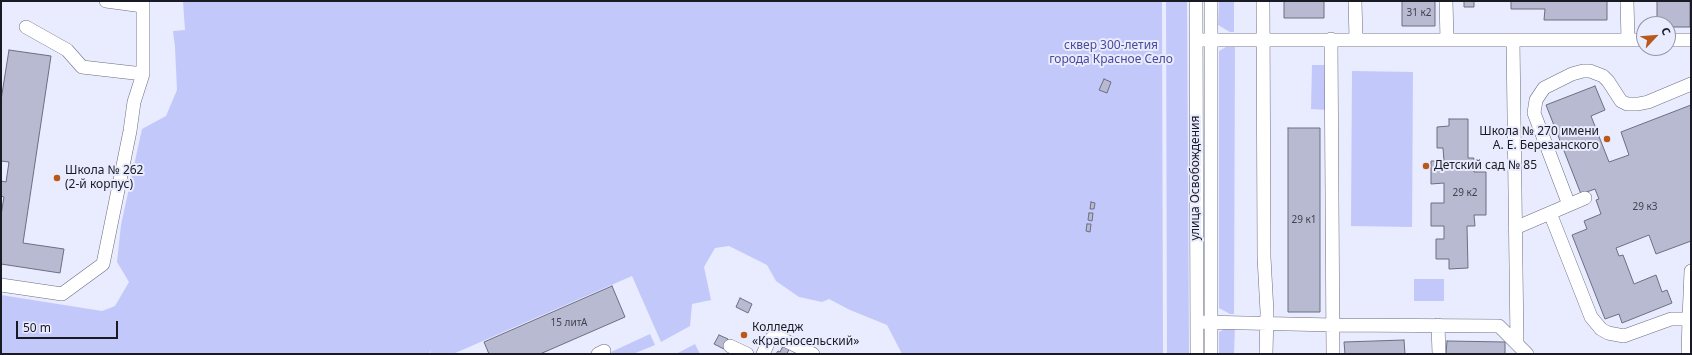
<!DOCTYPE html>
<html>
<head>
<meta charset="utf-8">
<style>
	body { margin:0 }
	#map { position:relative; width:1692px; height:355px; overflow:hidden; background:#e9ebfe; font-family:"Noto Sans",sans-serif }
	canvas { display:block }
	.frame { position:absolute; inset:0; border:2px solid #191a23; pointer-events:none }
	.north { position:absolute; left:1636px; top:16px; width:40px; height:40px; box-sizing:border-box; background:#e9ebfe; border:1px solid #9697a6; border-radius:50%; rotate:64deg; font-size:11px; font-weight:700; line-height:16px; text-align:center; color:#191a23 }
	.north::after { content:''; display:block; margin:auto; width:14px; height:18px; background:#b95818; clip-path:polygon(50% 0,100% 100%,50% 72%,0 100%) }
	.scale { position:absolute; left:16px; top:321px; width:102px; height:18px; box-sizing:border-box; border:2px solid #191a23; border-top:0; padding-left:5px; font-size:12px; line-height:14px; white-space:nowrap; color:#191a23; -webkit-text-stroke:3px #e9ebfe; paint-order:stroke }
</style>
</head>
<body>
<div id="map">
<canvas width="1692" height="355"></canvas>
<div class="frame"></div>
<div class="north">С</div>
<div class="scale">50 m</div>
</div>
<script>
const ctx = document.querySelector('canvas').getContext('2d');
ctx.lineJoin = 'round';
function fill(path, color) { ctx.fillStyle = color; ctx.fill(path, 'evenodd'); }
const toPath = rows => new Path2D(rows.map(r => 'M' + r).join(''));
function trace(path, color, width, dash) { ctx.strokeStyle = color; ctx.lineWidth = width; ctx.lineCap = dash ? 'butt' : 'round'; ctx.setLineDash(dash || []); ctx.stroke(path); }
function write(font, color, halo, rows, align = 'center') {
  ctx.font = font + ' "Noto Sans",sans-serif'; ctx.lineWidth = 4; ctx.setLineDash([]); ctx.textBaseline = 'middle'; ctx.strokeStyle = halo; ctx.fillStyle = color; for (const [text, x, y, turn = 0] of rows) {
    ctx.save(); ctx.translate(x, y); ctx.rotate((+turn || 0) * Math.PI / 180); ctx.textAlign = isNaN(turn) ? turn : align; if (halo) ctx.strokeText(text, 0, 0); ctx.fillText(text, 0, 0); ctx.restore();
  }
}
fill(toPath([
	[183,1,1162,1,1163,354,902,354,887,325,850,310,829,299,822,302,799,297,776,281,767,265,729,246,715,248,704,267,711,300,692,304,690,326,661,342,632,276,453,354,430,354,431,349,429,354,1,354,1,295,102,311,115,306,129,282,117,262,121,225,142,129,166,116,177,90,175,47,173,31,185,30],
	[1166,1,1187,1,1189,354,1167,354],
	[1219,1,1234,1,1234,32,1230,32,1218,25],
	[1231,44,1235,44,1234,314,1230,314,1219,308,1219,51],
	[1312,65,1327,65,1327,110,1311,109],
	[1352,71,1413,72,1412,227,1351,226],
	[1414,279,1444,279,1444,301,1414,301],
	[1230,326,1235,326,1234,354,1219,354,1219,332],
	[650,334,655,345,633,354,612,354,611,352],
	[695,344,700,354,676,354]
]), '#c3c8fa');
const building = toPath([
	[1284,1,1324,1,1324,18,1284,18,1284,1],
	[1402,1,1435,1,1435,26,1402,26,1402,1],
	[1464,1,1474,1,1474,7,1464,7,1464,1],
	[1511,1,1607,1,1607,20,1544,20,1545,9,1511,9,1511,1],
	[1657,1,1690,1,1690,27,1668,27,1668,24,1657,24,1657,1],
	[9,50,51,56,23,243,64,249,60,273,1,264,1,215,4,197,1,196,1,181,6,182,9,162,1,161,1,100,9,50],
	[1104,79,1111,82,1107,93,1099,90,1104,79],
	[1595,86,1605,110,1591,116,1609,162,1629,155,1621,132,1691,105,1691,241,1656,254,1649,235,1616,248,1619,256,1623,255,1634,284,1656,275,1662,292,1667,290,1672,303,1622,323,1619,314,1605,319,1572,235,1587,229,1584,221,1601,214,1596,200,1599,199,1595,189,1581,194,1546,105,1595,86],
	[1449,119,1468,119,1468,158,1474,158,1474,172,1486,172,1486,215,1474,215,1475,226,1467,226,1468,268,1449,269,1449,259,1436,259,1436,239,1444,239,1444,226,1431,226,1431,203,1444,203,1444,183,1431,184,1431,161,1444,161,1443,148,1437,148,1437,127,1449,126,1449,119],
	[1288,128,1320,128,1320,312,1288,312,1288,128],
	[1091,202,1095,203,1094,209,1090,209,1091,202],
	[1089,213,1093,213,1092,221,1088,220,1089,213],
	[1087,224,1091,224,1090,232,1086,231,1087,224],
	[612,286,625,317,540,354,489,354,484,342,612,286],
	[740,298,752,304,748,313,736,307,740,298],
	[719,335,728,339,724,349,714,344,719,335],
	[1404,340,1405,354,1345,354,1344,342,1404,340],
	[1447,341,1505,342,1505,354,1446,354,1447,341],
	[783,346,789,349,787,354,776,354,778,351,780,352,783,346]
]);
fill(building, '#b8bad1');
trace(building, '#6c6e83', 1);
const minor = toPath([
	[106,1,143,6],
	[1196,1,1197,354],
	[1211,1,1211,354],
	[1263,1,1264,257,1267,312,1266,354],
	[1355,1,1356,39],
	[1446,1,1447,40],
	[1627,1,1628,40],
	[26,27,67,50,82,67,143,74],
	[1331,39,1333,354],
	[1196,40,1644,40],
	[1513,40,1517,343],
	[1668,40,1691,40],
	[1569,205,1534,113,1536,100,1544,88,1572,74,1583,71,1590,71,1603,76,1608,81,1621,101,1627,104,1638,104,1648,102,1691,84],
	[1550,213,1591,317,1601,329,1608,333,1624,336,1671,319,1689,319,1691,271],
	[1515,228,1585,198],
	[1,285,62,294,103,264,130,131,134,102,143,74,143,1],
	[1202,322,1333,325,1499,326,1527,354],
	[1438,325,1439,354],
	[730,346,747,354],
	[598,354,604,351],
	[763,354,769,341,773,337,778,337,813,354],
	[1688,354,1689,319,1691,318]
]);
trace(minor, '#6b6d82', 14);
trace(minor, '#fff', 13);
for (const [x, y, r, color] of [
	[1607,139,4,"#b95818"],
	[1426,166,4,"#b95818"],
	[57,178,4,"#b95818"],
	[744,335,4,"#b95818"]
]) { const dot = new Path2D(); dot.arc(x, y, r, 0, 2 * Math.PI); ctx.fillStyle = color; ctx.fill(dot); trace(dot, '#e9ebfe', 1.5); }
write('10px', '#41424e', null, [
	["31 к2",1419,13],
	["29 к2",1465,193],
	["29 к3",1645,207],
	["29 к1",1304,220],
	["15 литА",569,323]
]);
write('12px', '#4b4a99', '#e9ebfe', [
	["сквер 300-летия",1111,46],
	["города Красное Село",1111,60]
]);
write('12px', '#191a23', '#e9ebfe', [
	["Школа № 270 имени",1599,132,"right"],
	["А. Е. Березанского",1599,146,"right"],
	["Детский сад № 85",1434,166],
	["Школа № 262",65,171],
	["(2-й корпус)",65,185],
	["Колледж",752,328],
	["«Красносельский»",752,342]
], 'left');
write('12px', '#191a23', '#e9ebfe', [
	["улица Освобождения",1196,178,-90]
]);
</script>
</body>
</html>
